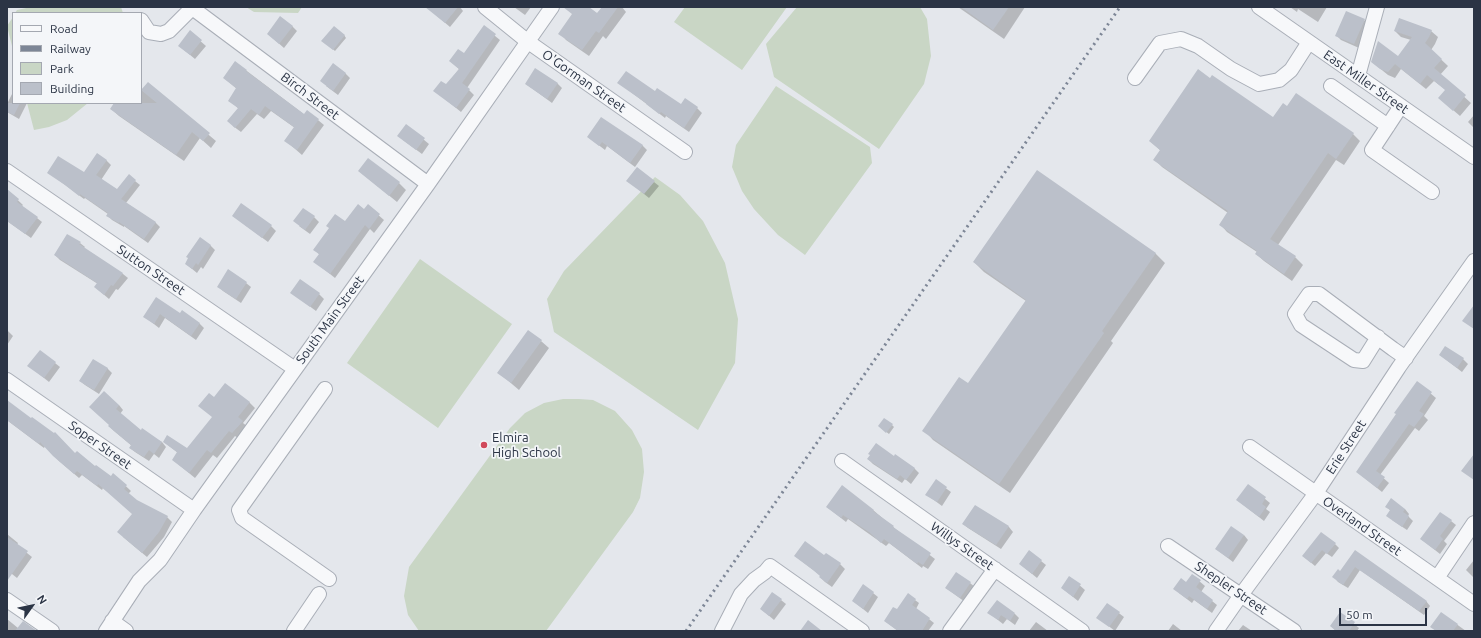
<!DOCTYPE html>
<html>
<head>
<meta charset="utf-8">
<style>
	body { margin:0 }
	#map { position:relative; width:1481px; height:638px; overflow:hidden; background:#e4e7ec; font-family:Ubuntu,sans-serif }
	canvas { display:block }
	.frame { position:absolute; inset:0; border:8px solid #2b3445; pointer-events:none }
	.legend { position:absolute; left:12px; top:12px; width:130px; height:92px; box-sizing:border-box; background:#f4f6f9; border:1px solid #a4a8b1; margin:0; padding:5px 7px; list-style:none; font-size:12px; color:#2b3445 }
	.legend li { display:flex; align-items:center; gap:8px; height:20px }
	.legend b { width:20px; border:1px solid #a4a8b1 }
	.north { position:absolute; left:12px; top:586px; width:40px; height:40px; -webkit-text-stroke:3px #f4f6f9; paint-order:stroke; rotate:57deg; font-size:11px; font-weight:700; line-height:16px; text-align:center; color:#2b3445 }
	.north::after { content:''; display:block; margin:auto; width:14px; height:18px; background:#2b3445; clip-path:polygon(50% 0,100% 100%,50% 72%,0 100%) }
	.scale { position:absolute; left:1339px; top:608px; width:88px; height:18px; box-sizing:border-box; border:2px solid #2b3445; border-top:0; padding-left:5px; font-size:12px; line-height:14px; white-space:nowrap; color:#2b3445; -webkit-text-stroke:3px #f4f6f9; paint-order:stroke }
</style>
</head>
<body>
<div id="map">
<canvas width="1481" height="638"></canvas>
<div class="frame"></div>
<ul class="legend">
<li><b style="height:5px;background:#f7f8fa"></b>Road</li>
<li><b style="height:5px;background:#7d8696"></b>Railway</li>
<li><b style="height:11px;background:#c9d6c5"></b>Park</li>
<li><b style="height:11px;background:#bbc0ca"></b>Building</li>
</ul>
<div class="north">N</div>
<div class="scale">50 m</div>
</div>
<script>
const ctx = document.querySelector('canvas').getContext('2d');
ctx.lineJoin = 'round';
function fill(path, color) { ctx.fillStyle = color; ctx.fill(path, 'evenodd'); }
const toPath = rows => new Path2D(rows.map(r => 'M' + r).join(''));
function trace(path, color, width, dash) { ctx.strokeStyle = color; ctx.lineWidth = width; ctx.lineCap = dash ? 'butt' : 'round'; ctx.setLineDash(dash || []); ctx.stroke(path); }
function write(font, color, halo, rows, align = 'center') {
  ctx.font = font + ' Ubuntu,sans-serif'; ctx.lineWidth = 3.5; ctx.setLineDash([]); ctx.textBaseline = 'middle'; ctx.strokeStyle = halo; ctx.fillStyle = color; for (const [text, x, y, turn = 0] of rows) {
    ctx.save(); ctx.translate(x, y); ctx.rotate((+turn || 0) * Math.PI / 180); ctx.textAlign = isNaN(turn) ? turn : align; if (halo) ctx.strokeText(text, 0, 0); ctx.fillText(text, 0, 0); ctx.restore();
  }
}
fill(toPath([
	[31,7,121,7,123,13,15,13,17,10],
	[246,7,302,7,298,13,254,12],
	[685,7,787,7,742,70,674,22],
	[797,7,920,7,927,19,931,56,924,84,879,149,774,77,766,44],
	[13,17,13,50,7,26],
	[776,86,870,147,872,163,805,255,778,235,754,209,742,191,732,167,736,145],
	[27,103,88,103,67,120,49,127,34,130],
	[655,177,680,195,703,221,725,263,738,319,735,363,698,430,554,332,547,299,564,271],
	[420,259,512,324,438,428,347,363],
	[563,399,579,399,593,400,615,411,632,430,642,449,644,472,640,498,633,512,546,631,419,631,408,615,404,596,409,567,510,428,525,413,544,403]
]), '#c9d6c5');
fill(toPath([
	[436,7,460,7,463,11,450,27,437,16],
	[514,7,531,7,525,15],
	[574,7,588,7,598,14,603,7,622,7,626,12,606,39,603,36,589,56,566,40,560,33,573,14],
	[958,7,1025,7,1004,39],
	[1290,7,1327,7,1318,22,1298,9,1297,12],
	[1364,20,1369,25,1359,48,1341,40,1336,35],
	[292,26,297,31,284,48,268,34],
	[484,27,500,40,467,88,474,95,461,112,435,91,446,86,459,69,450,61,464,55],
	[1395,31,1431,31,1438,37,1435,44,1431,50,1448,66,1440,75,1471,103,1460,116,1446,104,1446,90,1434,81,1426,89,1401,69,1395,78,1388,75,1372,62,1398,57,1411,40,1401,37],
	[190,32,206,46,195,59,184,50],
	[344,35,346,38,335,51,325,43],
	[235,62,305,115,307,111,324,125,302,155,286,141,295,128,271,111,264,119,257,114,241,132,233,126,239,109,229,100,237,89,224,78],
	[345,73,350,78,338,95,326,86],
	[557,83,562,88,552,103,526,84],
	[619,83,655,92,681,106,697,108,702,113,689,132,666,116,665,118],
	[148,84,216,141,211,148,200,138,184,161,119,116,111,109,115,103,141,103,141,92],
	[13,92,13,103,27,103,19,119,7,112,7,104],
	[1474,115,1474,128,1468,122],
	[1273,119,1353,134,1360,141,1344,165,1336,160,1278,245,1295,257,1303,265,1292,281,1264,261,1256,254,1257,252,1227,232,1220,224,1228,213,1162,167,1155,160,1161,151,1150,141],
	[406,125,429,144,422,154,403,140],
	[588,137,642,145,647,150,635,167,607,146,605,150],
	[106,160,111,165,101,180,118,190,135,181,140,185,126,203,155,222,160,227,148,243,124,226,124,227,112,220,107,215,108,214,85,198,84,199,49,173,84,174],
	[359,171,399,183,406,190,397,202],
	[654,182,659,186,649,198,633,185],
	[7,190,23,205,22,206,42,222,31,238,7,221],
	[368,206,384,220,374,233,370,229,335,278,315,262,320,255,314,249,345,222,364,210],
	[233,216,271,226,276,231,268,242],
	[314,217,319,222,310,234,299,226],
	[80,243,85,247,84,248,123,274,128,278,118,290,116,289,109,299,95,287,98,284,60,260,55,255],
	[210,245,215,250,203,269,201,267,197,273,186,264],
	[1155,253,1165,263,1111,341,1113,343,1010,493,933,440,924,430,968,385,1026,301,984,272,974,262],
	[246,283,251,287,241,303,223,291,218,286],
	[292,293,319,294,324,299,316,311],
	[156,299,180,315,199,323,204,328,196,340,165,318,159,328,145,317],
	[7,330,13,336,7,345],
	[541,341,549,348,519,390,499,373],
	[1440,355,1463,359,1468,364,1462,372],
	[55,363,60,367,49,382,29,366],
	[107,368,112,373,99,394,85,385,80,381],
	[1417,382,1436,398,1424,416,1428,420,1419,431,1415,428,1380,475,1389,483,1382,492,1357,472,1397,414],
	[214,399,249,402,255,408,243,423,248,427,238,438,235,436,217,458,213,455,195,478,173,460,178,453,164,442,187,449,213,417],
	[7,402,75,455,111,477,113,474,131,491,128,494,136,501,167,517,172,522,164,537,147,557,123,537,134,514,103,488,102,490,82,475,79,478,59,461,45,446,44,448,8,421,7,422],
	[119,405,123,410,120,414,141,431,162,442,166,447,159,458,154,454,149,461,135,452,130,448,132,446,114,431,109,426,110,425,91,407],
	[892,425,894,427,889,434,881,428],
	[894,457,914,468,919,473,911,484,905,479,902,483,873,464,868,459],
	[936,481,951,492,942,506,927,495],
	[1248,485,1270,503,1266,509,1270,512,1264,521,1237,500],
	[975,506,1009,527,1013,532,1001,549,968,528,963,524],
	[1386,506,1405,509,1409,514,1408,516,1413,521,1407,530,1392,520,1391,511],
	[827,507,873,510,898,531,935,559,928,569,923,566,922,568,889,543,886,546,848,519,846,522],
	[1451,521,1456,525,1444,541,1447,544,1440,554,1421,539],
	[7,534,18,543,17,545,32,557,17,578,7,570],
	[1244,535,1248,540,1233,562,1216,549],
	[1335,544,1339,548,1332,557,1326,553,1315,566,1303,556],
	[1355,551,1426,601,1430,606,1424,615,1360,570,1348,588,1338,582,1334,577,1341,572],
	[795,556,825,556,840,564,845,569,832,587,825,582,820,577,821,576],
	[1474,560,1474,578,1466,570],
	[1041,561,1046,565,1037,578,1020,564],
	[1192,575,1205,586,1201,592,1217,605,1212,613,1194,600,1192,603,1179,593],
	[1070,577,1085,590,1078,601,1062,588],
	[970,583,975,587,965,602,946,588],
	[863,585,878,597,868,613,853,601],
	[781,600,786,604,774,620,761,609],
	[915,600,919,603,916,609,934,623,928,631,898,631,885,621,897,611],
	[1107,604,1124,617,1115,631,1098,618],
	[989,613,1015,614,1019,618,1015,625,1007,619,1003,624],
	[1340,613,1359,628,1357,631,1336,631,1331,626],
	[1441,613,1466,631,1436,631,1432,627],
	[7,619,18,628,36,631,7,631],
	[1036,622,1048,631,1029,631],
	[1173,624,1182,631,1168,631],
	[1243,625,1252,631,1238,631]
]), '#0003');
fill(toPath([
	[425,7,458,7,445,23],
	[563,7,589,7,597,13,602,7,618,7,599,33,596,31,582,50,558,34,572,14],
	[961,7,1009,7,993,30],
	[1346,11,1365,19,1354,44,1335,36],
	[280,16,293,26,279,44,267,34],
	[1399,18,1432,30,1429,37,1425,43,1442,59,1434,68,1466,95,1453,111,1438,98,1445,90,1427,75,1420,84,1395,64,1388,72,1380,69,1371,62,1378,41,1398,56,1412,37,1394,31],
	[484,25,496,34,462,83,470,89,456,108,433,91,441,81,446,84,459,69,449,61,458,49,464,53],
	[334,26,345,35,333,50,321,41],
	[190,30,202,40,190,55,178,46],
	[235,61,247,70,246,71,304,114,307,110,319,119,297,150,284,141,294,127,265,106,259,115,251,109,235,128,227,121,238,108,228,101,236,88,223,78],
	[333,63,346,73,333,91,320,81],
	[535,68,558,83,547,99,525,84],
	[1198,69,1210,78,1212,75,1273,117,1283,103,1287,106,1296,93,1354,133,1336,159,1328,153,1270,239,1296,256,1284,274,1255,254,1257,251,1219,225,1228,211,1153,160,1160,150,1149,141],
	[626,71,655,91,657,88,681,104,685,98,698,107,684,128,661,112,659,114,646,104,646,103,617,83],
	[148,82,210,133,203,141,192,132,176,155,110,109,114,103,157,103,141,90],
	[7,103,20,103,14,115,7,112],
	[601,117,643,145,630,163,602,142,599,146,587,137],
	[406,124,425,138,416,150,397,136],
	[97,153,107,160,96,175,117,189,129,174,136,180,121,199,156,222,144,239,119,222,119,223,106,216,108,213,80,194,79,196,65,185,47,173,58,156,84,172],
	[368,158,400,182,389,196,358,171],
	[637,167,655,181,644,194,626,181],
	[1037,170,1156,253,1102,331,1104,333,999,484,922,431,959,377,968,383,1026,300,973,262],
	[7,189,19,199,17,202,38,217,25,234,7,221],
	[241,203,272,225,262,238,232,216],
	[358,204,364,209,368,204,380,214,369,229,365,225,330,274,313,262,319,254,313,250,329,228,326,226,335,214,345,221],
	[303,208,315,216,305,230,293,221],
	[67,234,81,242,79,244,123,273,113,286,111,285,104,295,94,287,97,283,54,255],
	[200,237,211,245,198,265,196,263,192,269,185,264,188,258,186,257],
	[228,269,247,282,236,299,217,287],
	[300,279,320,293,310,307,290,293],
	[156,297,180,313,182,310,200,323,191,336,160,314,154,324,143,317],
	[1474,305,1474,329,1462,321],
	[528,330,542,340,511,383,497,373],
	[1445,346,1464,358,1457,368,1439,355],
	[40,350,56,362,44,378,27,366],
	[93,359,108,368,94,390,79,381],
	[1417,381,1432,392,1419,411,1424,414,1414,427,1409,424,1376,471,1385,477,1377,488,1356,472,1396,414,1394,413],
	[225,383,250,402,238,417,243,421,232,433,229,431,211,453,207,450,189,473,172,460,177,452,163,442,167,435,187,448,212,417,198,406,209,393,214,397],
	[104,391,119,405,116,409,141,430,142,428,162,442,154,454,149,450,144,457,129,448,131,445,108,426,109,425,89,407],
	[7,400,31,418,32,417,54,433,55,432,75,453,77,451,95,466,96,465,111,476,113,473,127,485,124,489,137,500,168,516,159,532,142,553,117,532,132,514,98,484,97,486,77,471,74,474,53,456,40,442,39,444,7,420],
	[884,418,893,424,886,433,878,426],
	[876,443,894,456,895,454,915,468,906,480,900,475,897,479,867,459,870,455,868,454],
	[1474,454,1474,480,1461,471],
	[936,479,947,487,937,502,925,495],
	[1248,484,1266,497,1262,504,1266,507,1259,517,1236,500],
	[842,485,874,510,873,511,894,526,893,527,931,553,923,565,918,562,917,564,884,539,881,543,869,532,843,515,841,518,826,507],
	[1391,498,1405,509,1403,512,1409,516,1402,527,1386,516,1390,510,1385,507],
	[975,505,1009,526,996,545,962,524],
	[1440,512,1452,520,1440,536,1443,539,1435,550,1420,539],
	[1231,526,1244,535,1228,558,1215,549],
	[1321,532,1336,543,1327,554,1322,550,1311,563,1302,556],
	[7,537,28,551,7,581],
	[805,541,824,555,826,553,841,563,827,583,819,577,820,576,813,570,794,556],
	[1029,550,1042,560,1032,574,1019,564],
	[1355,550,1427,601,1419,611,1355,567,1343,585,1332,577,1338,569,1340,571],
	[956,572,971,582,960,598,945,588],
	[1192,574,1201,580,1196,587,1213,600,1207,609,1189,596,1187,599,1173,589,1181,578,1186,582],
	[1069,576,1081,584,1073,597,1061,588],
	[863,584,874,592,863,609,852,601],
	[772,592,782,599,769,616,760,609],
	[908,593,916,599,912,605,930,618,922,631,898,631,884,621,893,607,897,609],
	[997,600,1015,613,1010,621,1001,615,998,620,987,613],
	[1107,603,1120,612,1109,627,1096,618],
	[1340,612,1355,622,1349,631,1336,631,1330,626],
	[1441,612,1458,624,1453,631,1436,631,1430,627],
	[808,620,822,631,800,631],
	[23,621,37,631,15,631]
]), '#bbc0ca');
const minor = toPath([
	[191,7,428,184],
	[485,7,527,41,685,152],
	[1259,7,1474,157],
	[141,20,149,32,161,34,169,31,192,8],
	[1358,76,1377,7],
	[1135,78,1160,43,1181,39,1198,46,1231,69,1259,84,1279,80,1291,70,1309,42],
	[1331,86,1388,126],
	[1401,106,1372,150,1432,192],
	[7,171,295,369],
	[1378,337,1363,361,1354,360,1301,325,1295,314,1309,294,1319,294,1393,349,1406,358],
	[7,380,194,510],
	[325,389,239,510,242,518,329,579],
	[1250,447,1474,604],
	[842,461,1082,631],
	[1168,546,1294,631],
	[1437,578,1474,523],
	[7,600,52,631],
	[112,621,126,631],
	[106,631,139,581,160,560,194,510,428,184,552,7],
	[294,631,319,594],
	[722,631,741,594,754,580,765,572,770,566,862,631],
	[950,631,995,569],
	[1216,631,1241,595,1316,493,1399,367,1474,261]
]);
trace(minor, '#a9aeb7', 16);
trace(minor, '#f7f8fa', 14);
trace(toPath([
	[686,631,1120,7]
]), '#7d8696', 3, [2, 4]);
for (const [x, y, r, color] of [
	[484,445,4,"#d1495b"]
]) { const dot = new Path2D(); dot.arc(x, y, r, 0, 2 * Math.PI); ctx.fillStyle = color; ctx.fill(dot); trace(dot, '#f4f6f9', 1.5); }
write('13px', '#2b3445', '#f4f6f9', [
	["O'Gorman Street",584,81,35],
	["East Miller Street",1366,82,35],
	["Birch Street",310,96,37],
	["Sutton Street",151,270,34],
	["South Main Street",330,320,-54],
	["Soper Street",100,445,35],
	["Erie Street",1346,447,-57],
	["Overland Street",1362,526,35],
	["Willys Street",962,546,35],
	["Shepler Street",1231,588,34]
]);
write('13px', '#2b3445', '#f4f6f9', [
	["Elmira",492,438],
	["High School",492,453]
], 'left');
</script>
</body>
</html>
